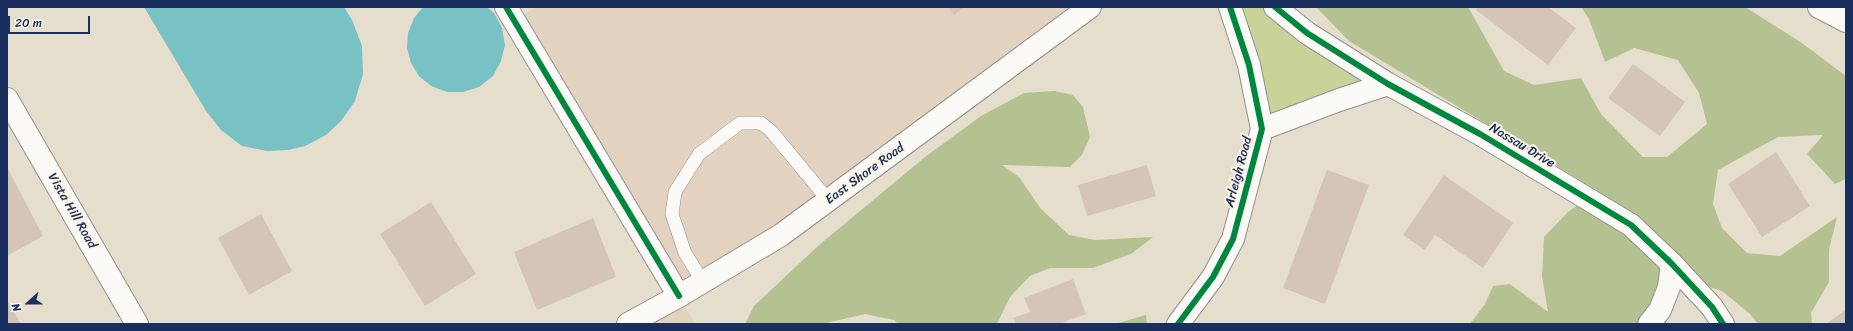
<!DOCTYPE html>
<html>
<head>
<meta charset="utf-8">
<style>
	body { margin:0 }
	#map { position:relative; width:1853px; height:331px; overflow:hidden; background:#e6decc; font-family:Sriracha,sans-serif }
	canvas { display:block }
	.frame { position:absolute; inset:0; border:8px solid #1b2f5e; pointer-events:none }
	.north { position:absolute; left:8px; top:283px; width:40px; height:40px; -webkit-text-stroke:3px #fcf5e5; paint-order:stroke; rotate:249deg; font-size:11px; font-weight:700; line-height:16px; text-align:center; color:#1b2f5e }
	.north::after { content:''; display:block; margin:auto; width:14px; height:18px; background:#1b2f5e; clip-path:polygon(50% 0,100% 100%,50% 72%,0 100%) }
	.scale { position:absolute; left:8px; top:16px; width:82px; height:18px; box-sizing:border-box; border:2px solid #1b2f5e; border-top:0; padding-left:5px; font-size:12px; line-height:14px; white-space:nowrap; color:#1b2f5e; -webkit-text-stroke:3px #fcf5e5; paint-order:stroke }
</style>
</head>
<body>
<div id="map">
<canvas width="1853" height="331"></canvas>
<div class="frame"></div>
<div class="north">N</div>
<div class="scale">20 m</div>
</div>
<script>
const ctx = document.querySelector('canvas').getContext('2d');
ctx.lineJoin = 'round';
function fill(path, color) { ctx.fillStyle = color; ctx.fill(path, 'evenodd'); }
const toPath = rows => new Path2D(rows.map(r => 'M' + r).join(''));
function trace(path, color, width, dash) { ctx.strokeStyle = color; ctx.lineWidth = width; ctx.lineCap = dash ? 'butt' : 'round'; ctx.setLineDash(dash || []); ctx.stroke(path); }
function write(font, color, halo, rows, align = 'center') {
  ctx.font = font + ' Sriracha,sans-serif'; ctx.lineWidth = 4; ctx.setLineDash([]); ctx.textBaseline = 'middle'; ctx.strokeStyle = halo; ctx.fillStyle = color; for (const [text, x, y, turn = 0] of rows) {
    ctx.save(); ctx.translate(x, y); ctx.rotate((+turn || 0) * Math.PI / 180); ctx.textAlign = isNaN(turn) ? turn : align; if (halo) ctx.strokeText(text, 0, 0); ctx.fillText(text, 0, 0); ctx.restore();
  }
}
fill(toPath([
	[536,7,1090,7,679,296,695,324,628,324,678,296,519,18]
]), '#e4d2c0');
fill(toPath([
	[1230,7,1275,7,1388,84,1262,129]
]), '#c9d298');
fill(toPath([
	[1316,7,1468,7,1504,71,1534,85,1581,78,1601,114,1643,157,1667,157,1707,124,1699,93,1678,60,1634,48,1605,62,1589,19,1581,7,1745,7,1802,43,1846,76,1846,179,1835,184,1807,154,1823,135,1778,137,1718,170,1713,204,1722,228,1747,253,1780,256,1837,217,1829,250,1829,282,1811,313,1812,324,1758,324,1750,314,1722,291,1664,272,1643,324,1470,324,1485,304,1493,286,1510,284,1548,312,1542,276,1544,237,1568,212,1598,191,1349,41],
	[1055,91,1073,95,1083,107,1090,137,1082,155,1070,167,1002,165,1019,177,1041,209,1069,235,1095,240,1153,237,1131,254,1093,268,1050,268,1030,276,1010,297,997,324,898,324,894,320,865,314,822,324,745,324,754,306,819,245,925,157,981,116,1024,93],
	[1146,315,1147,324,1115,324]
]), '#b4c291');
fill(toPath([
	[144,7,344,7,352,20,362,46,363,74,355,101,341,121,326,135,305,146,288,150,267,151,242,146,221,130,206,111],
	[423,7,487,7,494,13,502,28,505,45,501,61,493,76,479,87,463,92,447,92,431,86,419,76,411,63,407,48,408,33,414,18]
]), '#78c2c6');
fill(toPath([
	[948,7,965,7,954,15],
	[1478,7,1548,7,1576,28,1548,65,1476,10],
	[1633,64,1685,102,1660,136,1608,98],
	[1776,152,1810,206,1762,237,1728,184],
	[1147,165,1156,196,1087,216,1078,185],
	[7,167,43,236,7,256],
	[1327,170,1369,185,1325,304,1283,288],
	[1444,175,1513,223,1483,268,1435,235,1425,250,1403,235],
	[431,202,476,274,425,306,380,234],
	[261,214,292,271,249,295,218,238],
	[593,218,616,277,537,310,514,252],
	[1073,279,1086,314,1059,324,1016,324,1013,318,1030,312,1024,298],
	[7,300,21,324,7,324],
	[1846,310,1846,324,1826,324]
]), '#d5c4b8');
const lane = toPath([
	[703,282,685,253,672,214,675,192,699,154,740,123,761,123,771,131,829,201]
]);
const street = toPath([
	[506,7,679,296],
	[1275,7,1307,33,1388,84,1480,134,1631,225,1672,264,1712,307,1723,324],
	[7,99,137,324],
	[1262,129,1339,100,1388,84],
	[1178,324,1213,277,1233,239,1262,129,1249,65,1230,7],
	[1649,324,1660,310,1669,287,1672,264]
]);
const secondary = toPath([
	[1819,7,1846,21],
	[628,324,679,296,781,235,1090,7]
]);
trace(lane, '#91908f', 14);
trace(street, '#91908f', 24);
trace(secondary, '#91908f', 24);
trace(lane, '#fbfaf7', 13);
trace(street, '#fbfaf7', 22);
trace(secondary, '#fbfaf7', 22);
trace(toPath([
	[506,7,679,296],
	[1275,7,1307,33,1388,84,1480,134,1631,225,1672,264,1712,307,1723,324],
	[1178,324,1213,277,1233,239,1262,129,1249,65,1230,7]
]), '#00873e', 6);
write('13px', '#1b2f5e', '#fcf5e5', [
	["Nassau Drive",1522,146,31],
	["Arleigh Road",1239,172,-75],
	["East Shore Road",865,174,-36],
	["Vista Hill Road",72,211,60]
]);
</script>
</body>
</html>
